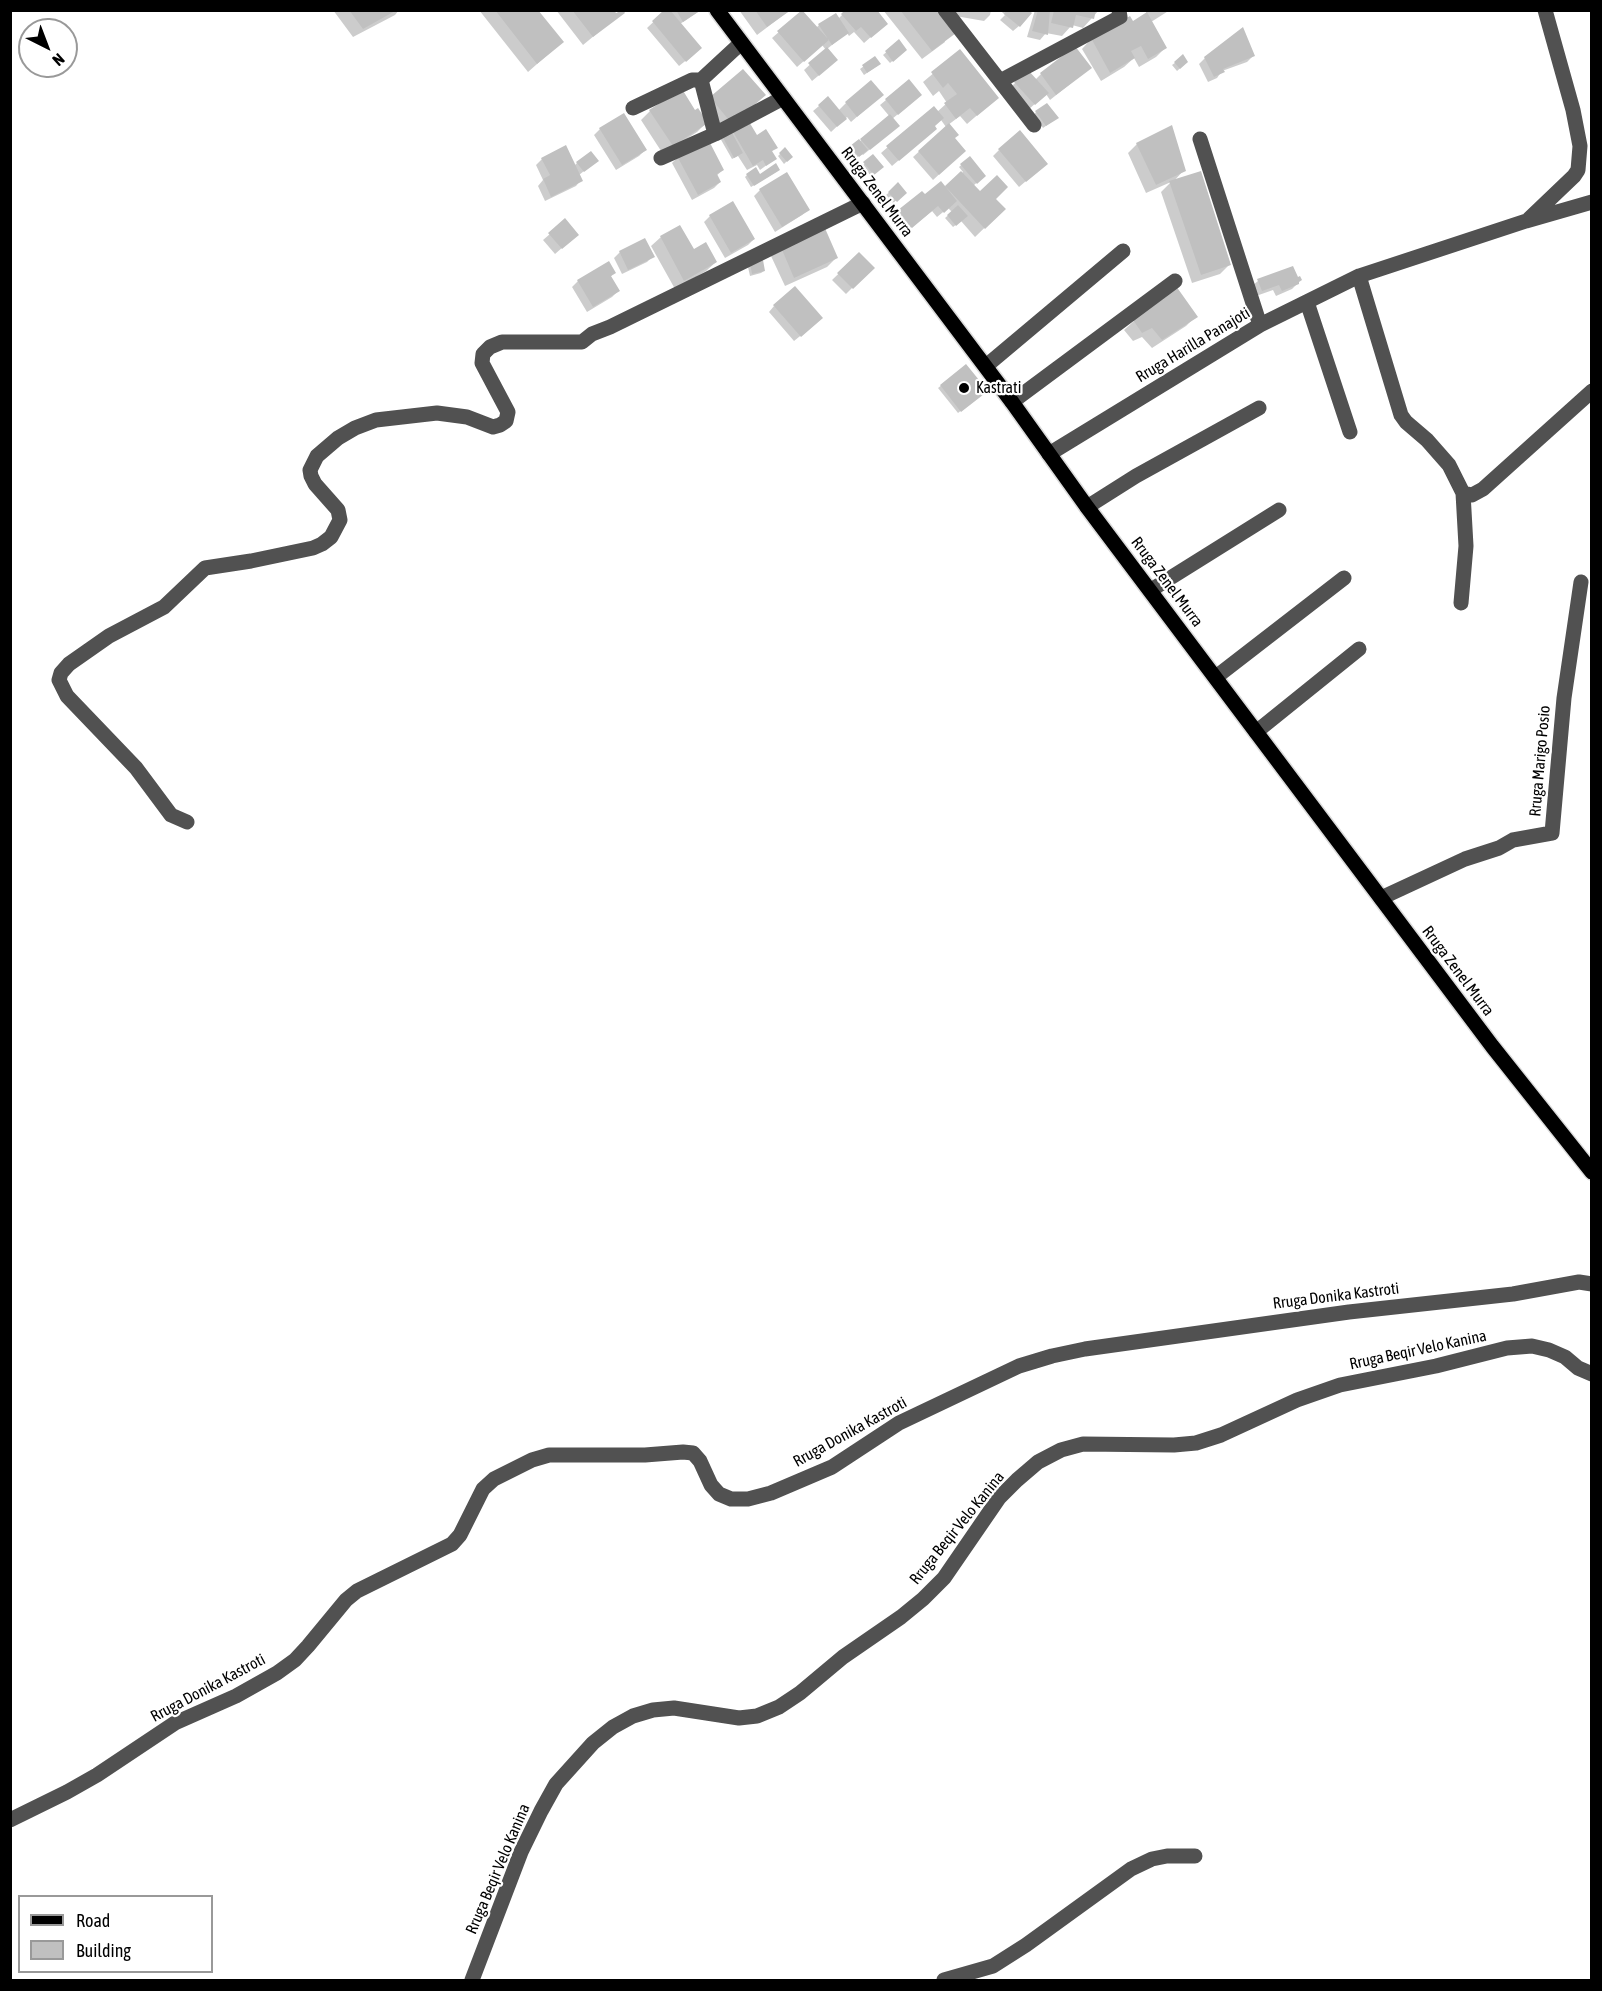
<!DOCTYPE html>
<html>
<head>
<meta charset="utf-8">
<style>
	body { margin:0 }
	#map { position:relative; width:1602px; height:1991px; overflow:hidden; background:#fff; font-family:"Asap Condensed",sans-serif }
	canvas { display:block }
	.frame { position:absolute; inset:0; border:12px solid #000; pointer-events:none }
	.legend { position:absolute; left:18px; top:1895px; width:195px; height:78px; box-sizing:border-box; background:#fff; border:2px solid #999; margin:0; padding:8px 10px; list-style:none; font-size:18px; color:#000 }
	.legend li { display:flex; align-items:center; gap:12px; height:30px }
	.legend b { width:30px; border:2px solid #999 }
	.north { position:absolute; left:18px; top:18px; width:60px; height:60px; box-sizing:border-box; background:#fff; border:2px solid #999; border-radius:50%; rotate:138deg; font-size:16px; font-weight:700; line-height:24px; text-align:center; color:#000 }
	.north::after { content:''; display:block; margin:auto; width:21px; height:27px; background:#000; clip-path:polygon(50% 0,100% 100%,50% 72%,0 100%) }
</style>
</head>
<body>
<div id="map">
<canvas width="1602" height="1991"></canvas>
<div class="frame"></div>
<ul class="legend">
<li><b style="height:8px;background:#000"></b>Road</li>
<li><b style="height:16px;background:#c0c0c0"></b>Building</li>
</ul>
<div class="north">N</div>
</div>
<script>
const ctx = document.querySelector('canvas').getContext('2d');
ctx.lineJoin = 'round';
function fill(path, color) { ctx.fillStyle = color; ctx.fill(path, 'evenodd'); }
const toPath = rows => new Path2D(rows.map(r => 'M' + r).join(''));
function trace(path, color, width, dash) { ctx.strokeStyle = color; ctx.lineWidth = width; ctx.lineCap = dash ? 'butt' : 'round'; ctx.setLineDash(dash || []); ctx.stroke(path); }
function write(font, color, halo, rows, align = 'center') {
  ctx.font = font + ' "Asap Condensed",sans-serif'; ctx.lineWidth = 4.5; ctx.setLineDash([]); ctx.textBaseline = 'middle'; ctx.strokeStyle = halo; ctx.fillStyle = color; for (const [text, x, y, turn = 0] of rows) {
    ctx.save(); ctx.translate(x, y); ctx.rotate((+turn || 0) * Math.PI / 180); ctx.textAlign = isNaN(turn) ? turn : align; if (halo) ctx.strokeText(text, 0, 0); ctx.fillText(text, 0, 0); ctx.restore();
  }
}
fill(toPath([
	[333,10,399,10,395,15,353,37],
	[479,10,536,10,562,42,528,72],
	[556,10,612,10,616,15,621,10,623,12,583,45],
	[666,10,701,10,680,24,694,54,679,66,647,28],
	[739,10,790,10,757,35],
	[847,10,880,29,864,43,854,32,849,36,847,33,827,49,830,66,812,81,804,70,826,50,822,45,797,67,772,38,802,12,816,28,819,25,838,19],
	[883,10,936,10,945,42,922,59],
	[944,10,991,10,990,15,984,21,944,14],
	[1000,10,1027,10,1019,26,1013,31,1000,20,1005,15],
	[1035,10,1099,10,1083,28,1072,25,1062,36,1046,33,1040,40,1027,37],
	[1145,10,1170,10,1151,22,1165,48,1156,57,1139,67,1134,58,1124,67,1101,81,1082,49,1091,39,1132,23,1147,14],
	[899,41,905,50,890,63,883,55],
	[960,51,997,98,967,124,960,116,948,125,959,156,933,180,913,157,946,127,941,120,933,126,929,134,892,166,881,153,933,108,937,112,947,103,939,91,933,96,923,82],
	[1253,56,1247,62,1222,71,1217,78,1208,82,1199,64,1205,58],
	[1183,57,1187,62,1177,71,1172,65],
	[875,58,877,66,864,75,860,69],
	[1090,68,1050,100,1046,94,1028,110,1009,89,1015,83,1035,80,1041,74],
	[764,95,722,132,711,99],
	[876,100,851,122,847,117,831,132,813,111,819,106,838,111,846,103],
	[886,100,914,101,892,119,892,131,863,155,862,154,856,158,849,150,890,117,880,105],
	[650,111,695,112,706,123,697,132,663,154,641,120],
	[1036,112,1054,120,1043,128,1034,115],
	[600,129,645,150,639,156,616,170,594,135],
	[733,131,776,147,771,152,775,159,760,170,757,165,747,170,738,156,732,159,720,138],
	[1137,144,1184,170,1173,182,1229,265,1220,274,1192,283,1161,192,1171,182,1146,193,1128,153],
	[785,149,791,157,784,164,778,156],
	[999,150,1040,169,1019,187,993,156],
	[873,156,882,167,871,176,862,166],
	[678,157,723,170,716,176,720,182,714,188,692,200,672,163],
	[969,158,984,176,973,186,980,193,994,199,1004,209,975,237,961,221,953,227,945,218,952,212,948,208,937,217,932,211,906,232,893,217,899,212,925,196,945,188,963,172,959,167],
	[542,159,574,166,577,163,594,163,579,175,581,180,576,186,545,201,538,186,543,180,536,165],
	[776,172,751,187,745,177,747,175,759,176],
	[787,174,808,209,802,215,775,232,754,196,760,190],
	[898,185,905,193,893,203,886,195],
	[732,203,754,239,748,245,725,258,704,222,710,216],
	[565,221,571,240,555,254,543,240],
	[679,227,693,251,716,262,706,271,675,289,651,246,661,237],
	[823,228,836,258,827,267,785,286,771,256],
	[620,252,653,256,647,262,622,274,614,258],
	[859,254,872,268,846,294,832,280],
	[608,263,614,273,610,277,618,291,612,297,587,312,572,287,578,281],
	[750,264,764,271,761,273,750,276,748,267],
	[1297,279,1298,283,1292,289,1276,296,1273,290,1256,296,1252,286,1258,281],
	[774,306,815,324,794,341,769,312],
	[1196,316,1186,326,1152,348,1142,337,1133,341,1124,330,1134,321],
	[966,366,983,393,958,413,938,388]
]), '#0003');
fill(toPath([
	[349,10,397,10,363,29],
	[495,10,538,10,564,42,537,64],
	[572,10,614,10,616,13,623,10,625,13,593,37],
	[664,10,670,10,702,48,686,62,652,21],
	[676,10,701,10,683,22],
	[755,10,791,10,767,27],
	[802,10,829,40,804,62,777,31],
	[845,10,877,10,888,24,871,38,861,27,856,31,841,14],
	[900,10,938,10,956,33,932,51],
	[1007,10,1029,10,1032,13,1020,27,1004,14],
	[1038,10,1050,10,1048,35,1032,31],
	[1054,10,1096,10,1094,19,1076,15,1073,28,1051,23],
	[1147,12,1167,48,1148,59,1141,46,1131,51,1135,58,1110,73,1091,38,1130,16,1133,21],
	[836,13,849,33,832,45,818,24],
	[1243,27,1255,56,1223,69,1225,72,1214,77,1204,57],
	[899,39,907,50,893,62,885,51],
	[1075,46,1092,68,1056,95,1040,73],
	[827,47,838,60,819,76,808,63],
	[960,49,999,98,977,116,970,108,956,119,944,103,957,94,948,83,943,88,931,72],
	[1183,54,1188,62,1180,69,1174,62],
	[875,56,881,64,867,73,862,65],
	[743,69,766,95,732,124,710,97],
	[1028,70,1049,93,1035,105,1014,82],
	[909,79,922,95,898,115,885,99],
	[871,80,884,95,857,117,845,102],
	[682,89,695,110,698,108,708,123,673,146,649,110],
	[828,96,847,119,837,127,818,105],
	[1047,103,1059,118,1046,126,1035,111],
	[934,106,944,118,935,126,937,129,899,161,886,146],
	[624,113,647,150,622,165,599,128],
	[890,114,900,126,870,150,860,139],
	[748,120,757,135,766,129,778,148,772,151,777,159,766,166,763,160,753,166,732,130],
	[949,123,959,135,955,138,966,151,939,175,918,151],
	[1172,125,1186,171,1156,185,1136,143],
	[730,129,743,153,734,158,721,134],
	[1020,130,1048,164,1026,182,998,149],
	[708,139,724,170,717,174,721,182,698,195,677,156],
	[859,139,868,150,859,157,850,146],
	[566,145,583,181,551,197,543,179,550,175,541,158],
	[785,147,793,157,787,162,779,153],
	[591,151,599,161,584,172,576,162],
	[873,154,884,167,874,175,863,162],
	[970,156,986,176,977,184,960,164],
	[776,163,780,170,754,186,746,174,756,167,760,174],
	[961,171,980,191,997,175,1008,187,996,199,1006,209,985,229,945,186],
	[1201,171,1231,265,1201,275,1169,181],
	[787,172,810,210,782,227,759,189],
	[941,181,957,201,944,213,938,206,912,228,898,210,922,191,925,194],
	[898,182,907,193,897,202,888,192],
	[733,201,755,239,731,253,709,215],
	[958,205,968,216,956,226,947,215],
	[565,218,579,235,562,249,548,233],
	[680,225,694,249,706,242,717,262,684,281,660,236],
	[824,226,838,258,794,278,780,245],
	[645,238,655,257,628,270,619,251],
	[859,252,875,268,853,289,837,273],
	[763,260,765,271,752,274,750,263],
	[609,261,616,273,611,276,620,291,593,307,577,280],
	[1293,266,1298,277,1300,276,1302,280,1299,282,1299,284,1282,291,1279,285,1262,291,1257,279],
	[795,286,823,318,801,337,773,305],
	[1176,286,1198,317,1162,340,1152,328,1142,333,1133,320],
	[966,364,988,391,961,412,940,385]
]), '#c0c0c0');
const major = toPath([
	[717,10,1012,402,1087,507,1492,1046,1592,1172]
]);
trace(major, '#dbdbdb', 18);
trace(toPath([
	[945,10,1034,125],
	[701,80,715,134],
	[1000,81,1120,17,1119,10],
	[633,108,692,80,701,80,741,43],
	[1200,139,1260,325],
	[661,158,715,134,783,98],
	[1529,219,1574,176,1578,170,1580,146,1573,110,1545,10],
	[1359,276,1401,415,1406,422,1427,440,1449,465,1463,493,1466,546,1461,603],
	[1307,302,1350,432],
	[986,366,1123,251],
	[1012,402,1175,281],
	[1049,454,1260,325,1359,276,1526,221,1592,202],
	[1463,493,1472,495,1483,489,1592,391],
	[1087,507,1136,476,1259,408],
	[1151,590,1279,510],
	[1216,677,1344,578],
	[1256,732,1359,649],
	[187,822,171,815,136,768,67,696,59,680,61,673,69,664,109,636,164,607,205,568,251,561,313,548,322,544,331,537,340,520,338,510,315,484,311,476,310,470,317,456,338,438,355,428,376,420,437,413,467,417,493,427,500,425,506,421,508,412,482,363,483,354,490,347,502,342,582,342,592,334,610,327,863,203],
	[1381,898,1465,859,1499,848,1513,840,1552,833,1564,698,1581,582],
	[10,1820,67,1792,97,1775,175,1723,236,1696,277,1673,295,1660,308,1646,346,1600,357,1591,452,1544,460,1535,483,1489,494,1479,532,1460,549,1455,645,1455,683,1452,693,1453,700,1461,711,1485,719,1494,731,1499,748,1499,771,1493,832,1467,899,1423,1019,1366,1052,1356,1085,1349,1349,1312,1513,1294,1579,1282,1592,1284],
	[472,1980,521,1852,541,1811,556,1784,593,1743,613,1727,633,1716,653,1710,674,1708,739,1718,757,1716,779,1707,800,1693,843,1657,901,1617,923,1599,944,1578,999,1498,1017,1480,1038,1462,1061,1450,1083,1444,1174,1445,1196,1443,1221,1435,1297,1400,1340,1385,1436,1366,1507,1348,1532,1346,1549,1350,1565,1357,1578,1368,1592,1374],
	[944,1980,993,1966,1026,1945,1131,1869,1152,1859,1167,1856,1195,1856]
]), '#515151', 15);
trace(major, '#000', 15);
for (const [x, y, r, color] of [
	[964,388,6,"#000"]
]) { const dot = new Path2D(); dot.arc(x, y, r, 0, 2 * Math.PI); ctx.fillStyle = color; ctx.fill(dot); trace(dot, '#fff', 2); }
write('16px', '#000', '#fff', [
	["Rruga Zenel Murra",877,192,53],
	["Rruga Harilla Panajoti",1193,345,-31],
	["Rruga Zenel Murra",1167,582,53],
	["Rruga Marigo Posio",1540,761,-85],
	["Rruga Zenel Murra",1458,971,53],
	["Rruga Donika Kastroti",1336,1296,-7],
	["Rruga Beqir Velo Kanina",1418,1350,-12],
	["Rruga Donika Kastroti",850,1432,-29],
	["Rruga Beqir Velo Kanina",957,1528,-51],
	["Rruga Donika Kastroti",208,1688,-28],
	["Rruga Beqir Velo Kanina",498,1869,-67]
]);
write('16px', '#000', '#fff', [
	["Kastrati",976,388]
], 'left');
</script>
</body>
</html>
